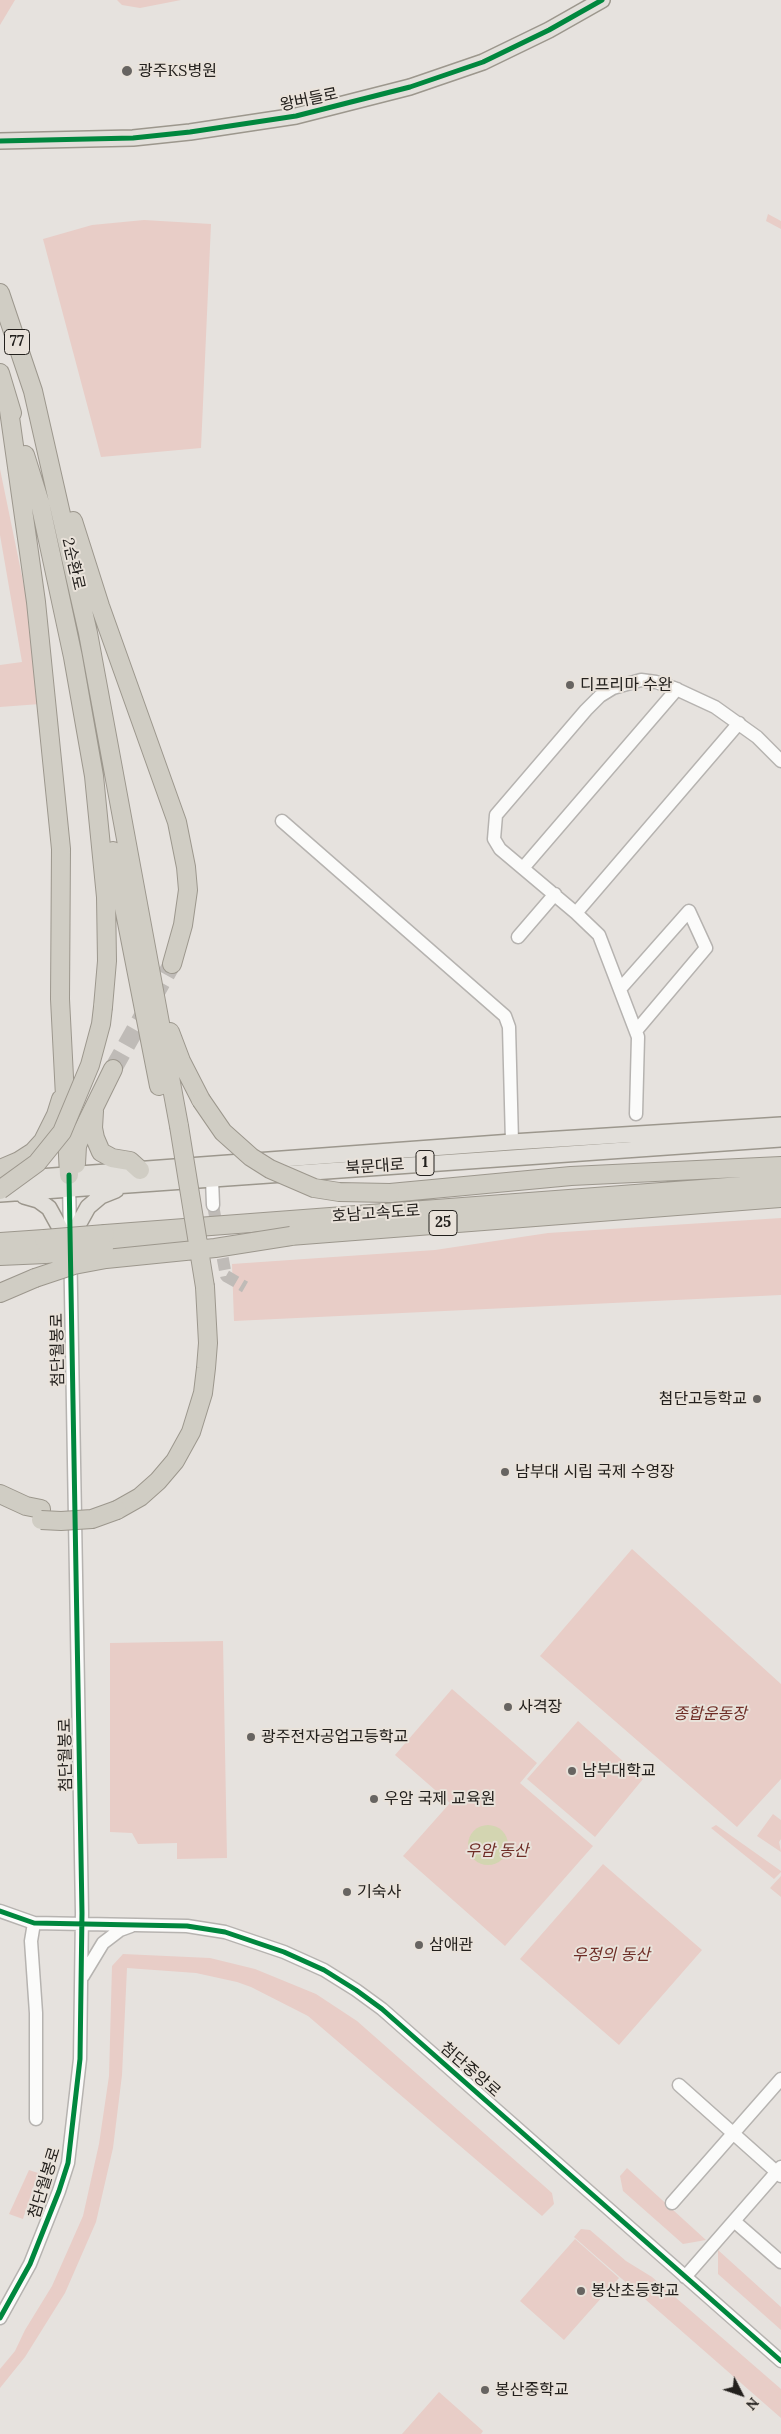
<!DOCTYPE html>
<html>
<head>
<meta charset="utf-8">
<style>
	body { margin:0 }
	#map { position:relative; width:781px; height:2434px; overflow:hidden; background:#e6e2de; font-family:Lora,serif }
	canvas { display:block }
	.north { position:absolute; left:716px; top:2369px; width:50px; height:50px; -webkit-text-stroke:4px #e9e2da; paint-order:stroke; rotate:131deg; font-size:14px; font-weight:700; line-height:20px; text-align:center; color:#23201d }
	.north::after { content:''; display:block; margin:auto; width:18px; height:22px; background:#23201d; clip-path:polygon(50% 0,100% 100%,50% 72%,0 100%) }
</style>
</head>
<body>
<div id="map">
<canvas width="781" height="2434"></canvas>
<div class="north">N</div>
</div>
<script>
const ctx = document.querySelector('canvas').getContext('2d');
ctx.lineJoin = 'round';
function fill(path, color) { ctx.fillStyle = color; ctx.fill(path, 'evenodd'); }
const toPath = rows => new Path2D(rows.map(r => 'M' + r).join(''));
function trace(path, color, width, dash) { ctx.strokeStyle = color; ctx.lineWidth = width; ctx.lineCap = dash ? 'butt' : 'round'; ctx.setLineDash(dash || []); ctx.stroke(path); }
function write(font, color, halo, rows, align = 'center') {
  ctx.font = font + ' Lora,"Noto Sans KR",serif'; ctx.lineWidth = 4; ctx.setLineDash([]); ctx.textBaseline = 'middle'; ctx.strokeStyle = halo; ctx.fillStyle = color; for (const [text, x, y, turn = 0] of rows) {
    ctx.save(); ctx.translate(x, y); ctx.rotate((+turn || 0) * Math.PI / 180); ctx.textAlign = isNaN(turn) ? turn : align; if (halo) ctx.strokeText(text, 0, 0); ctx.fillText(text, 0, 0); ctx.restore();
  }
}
fill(toPath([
	[0,0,15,0,0,25],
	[117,0,181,0,140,8,122,5],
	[768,214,781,221,781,229,766,221],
	[144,220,211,224,201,448,101,457,43,239,92,225],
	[0,469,31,620,40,704,0,707,0,665,22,662,0,535],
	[781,1218,781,1295,234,1321,232,1264,435,1250,548,1233],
	[632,1549,781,1684,781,1779,737,1827,540,1656],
	[223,1641,227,1858,177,1859,177,1843,138,1844,132,1833,110,1832,110,1643],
	[452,1689,537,1763,520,1783,593,1846,505,1946,403,1856,450,1803,395,1755],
	[578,1721,643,1779,595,1837,527,1779],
	[773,1814,781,1820,781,1839,779,1842,781,1852,757,1836],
	[716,1825,781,1871,781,1872,774,1879,711,1828],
	[603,1864,702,1950,619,2045,520,1959],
	[781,1876,781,1897,770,1888],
	[123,1954,210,1958,255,1969,316,1994,357,2021,552,2193,554,2204,542,2216,308,2016,251,1987,237,1982,196,1973,127,1968,122,2075,113,2148,96,2222,65,2293,25,2357,0,2388,0,2369,15,2351,25,2330,52,2286,83,2216,99,2144,109,2076,112,1966],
	[627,2168,706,2240,683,2244,623,2191,620,2176],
	[29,2170,38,2173,23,2219,9,2214],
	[581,2229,590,2230,626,2261,652,2277,781,2389,781,2418,574,2237],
	[575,2239,619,2278,564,2340,520,2301],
	[718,2250,781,2307,781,2330,718,2274],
	[439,2392,483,2431,481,2434,402,2434]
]), '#e8cdc7');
fill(toPath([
	'468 1845a20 20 0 1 1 40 0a20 20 0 1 1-40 0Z'
]), '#d3d5b1');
trace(toPath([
	[213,1205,226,1276,245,1287]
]), '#bfbbb7', 12, [12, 6]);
trace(toPath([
	[113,1069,172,964]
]), '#bfbbb7', 18, [18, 9]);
const minor = toPath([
	[282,821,505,1016,509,1027,512,1142],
	[523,868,677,689],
	[576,913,739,723],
	[518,937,555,894],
	[620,989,689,911,706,948,636,1031],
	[636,1114,638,1037,599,935,576,913,500,849,494,839,496,815,586,710,600,696,613,688,641,680,656,682,674,688,715,707,757,737,781,761],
	[212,1179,213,1205],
	[0,1911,34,1923,187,1926,225,1932,284,1952,324,1970,356,1990,382,2009,781,2361],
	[34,1923,31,1941,36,2013,36,2119],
	[83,1976,103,1943,120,1930,131,1926],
	[679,2085,781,2176],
	[672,2203,781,2079],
	[734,2221,781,2262],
	[685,2277,781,2167],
	[0,2318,30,2264,59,2191,68,2163,80,2059,82,1913,69,1180]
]);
const major = toPath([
	[0,141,133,138,190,132,296,116,410,87,483,62,549,30,602,0],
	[12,1179,512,1142,781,1125],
	[0,1194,781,1139],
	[24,1196,38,1200,49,1208,60,1228,67,1247],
	[72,1247,78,1225,88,1207,101,1196,116,1190]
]);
const highway = toPath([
	[0,293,33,391,88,633,179,1126],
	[0,373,12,413],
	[8,403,36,602,61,849,60,999,69,1175],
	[25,455,40,503,73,657,94,776,106,897,107,961,103,1007],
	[73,521,100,606,177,822,186,867,188,890,183,925,172,964],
	[113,851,159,1086],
	[170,1032,181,1061,201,1100],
	[94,1111,93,1128,95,1138,101,1152,112,1158,130,1161,140,1170],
	[76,1164,77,1146,83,1130,113,1069],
	[0,1169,19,1161,33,1152,43,1141,56,1115,61,1099],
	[390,1193,571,1176,781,1166],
	[105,1234,781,1183],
	[277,1237,781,1198],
	[0,1242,44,1239],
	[104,1248,188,1243],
	[0,1256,46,1254],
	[0,1293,35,1278],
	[0,1494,26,1506,41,1509],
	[117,1510,140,1497,158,1481,175,1461,191,1432,203,1393,206,1368,208,1343,205,1287]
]);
trace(minor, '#b6b3b0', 15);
trace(major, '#9c978d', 18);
trace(highway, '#9c978d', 20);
trace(minor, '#fbfbfa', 12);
trace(major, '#e2dfda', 15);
trace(highway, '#d0cdc4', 18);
const highwayBridge = toPath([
	[201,1100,223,1132,251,1157,270,1169,314,1188,339,1192,390,1193],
	[179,1126,205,1287],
	[0,1190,37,1163,62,1132,90,1065,101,1024,103,1007],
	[44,1239,105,1234],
	[46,1254,104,1248],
	[35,1278,74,1265,106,1259,215,1248,291,1236],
	[41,1520,61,1521,92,1519,117,1510]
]);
trace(highwayBridge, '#9c978d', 20, []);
trace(highwayBridge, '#d0cdc4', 18);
trace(toPath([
	[0,141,133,138,190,132,296,116,410,87,483,62,549,30,602,0],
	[0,1911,34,1923,187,1926,225,1932,284,1952,324,1970,356,1990,382,2009,781,2361],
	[0,2318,30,2264,59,2191,68,2163,80,2059,82,1913,69,1175]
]), '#00873e', 5);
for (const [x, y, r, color] of [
	[127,71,6,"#676461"],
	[570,685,5,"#676461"],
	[757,1399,5,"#676461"],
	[505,1472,5,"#676461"],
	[508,1707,5,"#676461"],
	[251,1737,5,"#676461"],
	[572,1771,5,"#676461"],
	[374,1799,5,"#676461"],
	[347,1892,5,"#676461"],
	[419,1945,5,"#676461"],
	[581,2291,5,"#676461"],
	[485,2390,5,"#676461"]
]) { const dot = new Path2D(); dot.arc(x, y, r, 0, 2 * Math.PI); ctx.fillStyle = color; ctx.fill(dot); trace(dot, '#e9e2da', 2); }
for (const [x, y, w] of [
	[17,342,25],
	[425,1163,18],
	[443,1223,28]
]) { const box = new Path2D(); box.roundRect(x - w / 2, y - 12.5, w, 25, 4); ctx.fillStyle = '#e9e2da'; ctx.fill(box); trace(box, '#23201d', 1); }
write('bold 15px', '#23201d', null, [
	["77",17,342],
	["1",425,1163],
	["25",443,1223]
]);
write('16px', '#23201d', '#e9e2da', [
	["광주KS병원",138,71],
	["디프리마 수완",580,685],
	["첨단고등학교",747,1399,"right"],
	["남부대 시립 국제 수영장",515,1472],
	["사격장",518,1707],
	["광주전자공업고등학교",261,1737],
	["남부대학교",582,1771],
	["우암 국제 교육원",384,1799],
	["기숙사",357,1892],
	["삼애관",429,1945],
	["봉산초등학교",591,2291],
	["봉산중학교",495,2390]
], 'left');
write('16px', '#23201d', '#e9e2da', [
	["왕버들로",309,100,-12],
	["2순환로",73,564,77],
	["북문대로",375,1167,-4],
	["호남고속도로",376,1214,-4],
	["첨단월봉로",58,1350,-91],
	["첨단월봉로",66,1755,-91],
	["첨단중앙로",470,2070,41],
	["첨단월봉로",45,2183,-73]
]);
write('italic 16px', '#6e2d26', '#e9e2da', [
	["종합운동장",710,1714],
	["우암 동산",497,1851],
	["우정의 동산",611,1955]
]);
</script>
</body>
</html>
